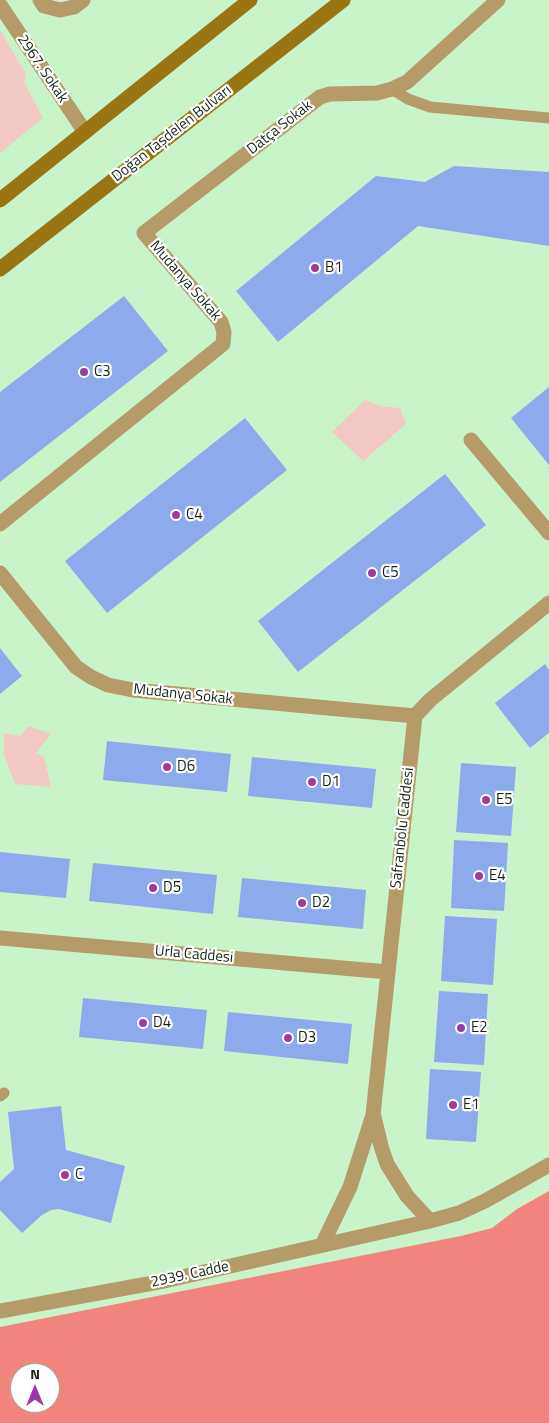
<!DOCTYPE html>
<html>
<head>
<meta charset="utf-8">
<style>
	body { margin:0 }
	#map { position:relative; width:549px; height:1423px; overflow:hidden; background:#c9f3c9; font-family:"Titillium Web",sans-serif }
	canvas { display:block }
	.north { position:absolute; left:10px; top:1363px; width:50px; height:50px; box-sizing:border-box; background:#fff; border:1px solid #a1a7a1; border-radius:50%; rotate:0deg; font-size:14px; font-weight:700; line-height:20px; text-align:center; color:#142415 }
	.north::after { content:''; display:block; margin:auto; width:18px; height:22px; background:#9b3ba3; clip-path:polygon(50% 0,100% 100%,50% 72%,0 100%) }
</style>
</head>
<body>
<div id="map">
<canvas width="549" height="1423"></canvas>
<div class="north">N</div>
</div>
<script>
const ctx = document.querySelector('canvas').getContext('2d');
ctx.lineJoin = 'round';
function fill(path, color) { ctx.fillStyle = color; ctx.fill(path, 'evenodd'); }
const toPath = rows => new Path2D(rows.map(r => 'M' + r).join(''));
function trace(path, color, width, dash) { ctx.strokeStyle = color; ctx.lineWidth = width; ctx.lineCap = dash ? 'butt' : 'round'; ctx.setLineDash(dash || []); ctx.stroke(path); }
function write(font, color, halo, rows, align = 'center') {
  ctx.font = font + ' "Titillium Web",sans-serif'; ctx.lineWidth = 4.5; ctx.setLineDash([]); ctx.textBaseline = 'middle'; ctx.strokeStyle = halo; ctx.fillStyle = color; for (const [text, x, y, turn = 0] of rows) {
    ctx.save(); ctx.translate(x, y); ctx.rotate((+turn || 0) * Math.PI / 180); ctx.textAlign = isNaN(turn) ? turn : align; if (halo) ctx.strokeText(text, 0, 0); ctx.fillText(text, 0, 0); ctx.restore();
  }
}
fill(toPath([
	[0,30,26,74,24,82,43,118,0,153],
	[365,400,380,406,400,408,406,424,363,461,332,432],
	[29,726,51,734,36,753,44,757,51,787,15,784,4,754,4,733,20,736]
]), '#f3c9c5');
fill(toPath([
	[549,1191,549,1423,0,1423,0,1327,461,1236,492,1228,517,1209],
	[20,1373,50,1373,50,1403,20,1403]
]), '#f1857d');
fill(toPath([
	[454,166,549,172,549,246,418,226,278,342,236,291,376,176,425,182],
	[124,296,168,351,0,482,0,392],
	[549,387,549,465,511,418],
	[245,418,287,470,107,613,65,561],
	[445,474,486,525,298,672,258,621],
	[0,648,22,676,0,694],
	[545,664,549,670,549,733,530,748,495,703],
	[107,741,231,754,227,792,103,780],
	[252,757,376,769,372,808,248,796],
	[461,763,516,767,511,836,456,832],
	[454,840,508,843,504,911,451,908],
	[0,852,70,859,66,898,0,892],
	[93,863,217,875,213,914,89,901],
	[242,878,366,890,363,929,238,917],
	[445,916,497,919,493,985,441,981],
	[439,991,488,994,484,1065,434,1062],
	[83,998,207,1010,203,1049,79,1037],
	[228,1012,352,1024,348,1064,224,1051],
	[430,1069,481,1072,476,1142,426,1139],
	[61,1106,66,1150,125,1166,111,1223,59,1209,51,1210,42,1215,22,1233,0,1210,0,1182,14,1169,8,1112]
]), '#8cabec');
trace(toPath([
	[392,89,408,99,430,107,549,118],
	[0,1096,4,1093]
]), '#b49b67', 11);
trace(toPath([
	[40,0,44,6,60,10,74,7,83,0],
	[0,5,85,132],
	[471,440,549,533],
	[0,524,223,344,224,332,221,322,144,233,320,97,330,94,377,93,392,89,407,82,498,0],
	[0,573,76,667,91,677,108,685,133,690,415,716],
	[0,938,388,972],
	[374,1117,381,1146,387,1164,407,1196,430,1221],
	[322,1245,350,1187,373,1115,415,716,430,700,549,603],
	[0,1311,164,1281,430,1221,459,1213,485,1201,549,1165]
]), '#b49b67', 15);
trace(toPath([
	[0,200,250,0],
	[0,269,343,0]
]), '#9a7513', 15);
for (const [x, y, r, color] of [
	[315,268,5,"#9b3ba3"],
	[84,372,5,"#9b3ba3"],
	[176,515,5,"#9b3ba3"],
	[372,573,5,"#9b3ba3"],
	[167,767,5,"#9b3ba3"],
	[312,782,5,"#9b3ba3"],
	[486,800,5,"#9b3ba3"],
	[479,876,5,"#9b3ba3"],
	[153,888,5,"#9b3ba3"],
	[302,903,5,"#9b3ba3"],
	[143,1023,5,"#9b3ba3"],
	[461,1028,5,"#9b3ba3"],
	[288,1038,5,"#9b3ba3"],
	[453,1105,5,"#9b3ba3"],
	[65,1175,5,"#9b3ba3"]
]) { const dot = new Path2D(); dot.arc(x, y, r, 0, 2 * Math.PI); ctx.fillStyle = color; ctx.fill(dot); trace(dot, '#fff', 2); }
write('15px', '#142415', '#fff', [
	["2967. Sokak",42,69,56],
	["Datça Sokak",280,128,-38],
	["Doğan Taşdelen Bulvarı",172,134,-38],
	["Mudanya Sokak",185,281,49],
	["Mudanya Sokak",183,695,6],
	["Safranbolu Caddesi",403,828,-84],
	["Urla Caddesi",194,955,5],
	["2939. Cadde",190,1275,-12]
]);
write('15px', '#142415', '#fff', [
	["B1",325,268],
	["C3",94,372],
	["C4",186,515],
	["C5",382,573],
	["D6",177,767],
	["D1",322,782],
	["E5",496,800],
	["E4",489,876],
	["D5",163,888],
	["D2",312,903],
	["D4",153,1023],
	["E2",471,1028],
	["D3",298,1038],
	["E1",463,1105],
	["C",75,1175]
], 'left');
</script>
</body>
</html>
